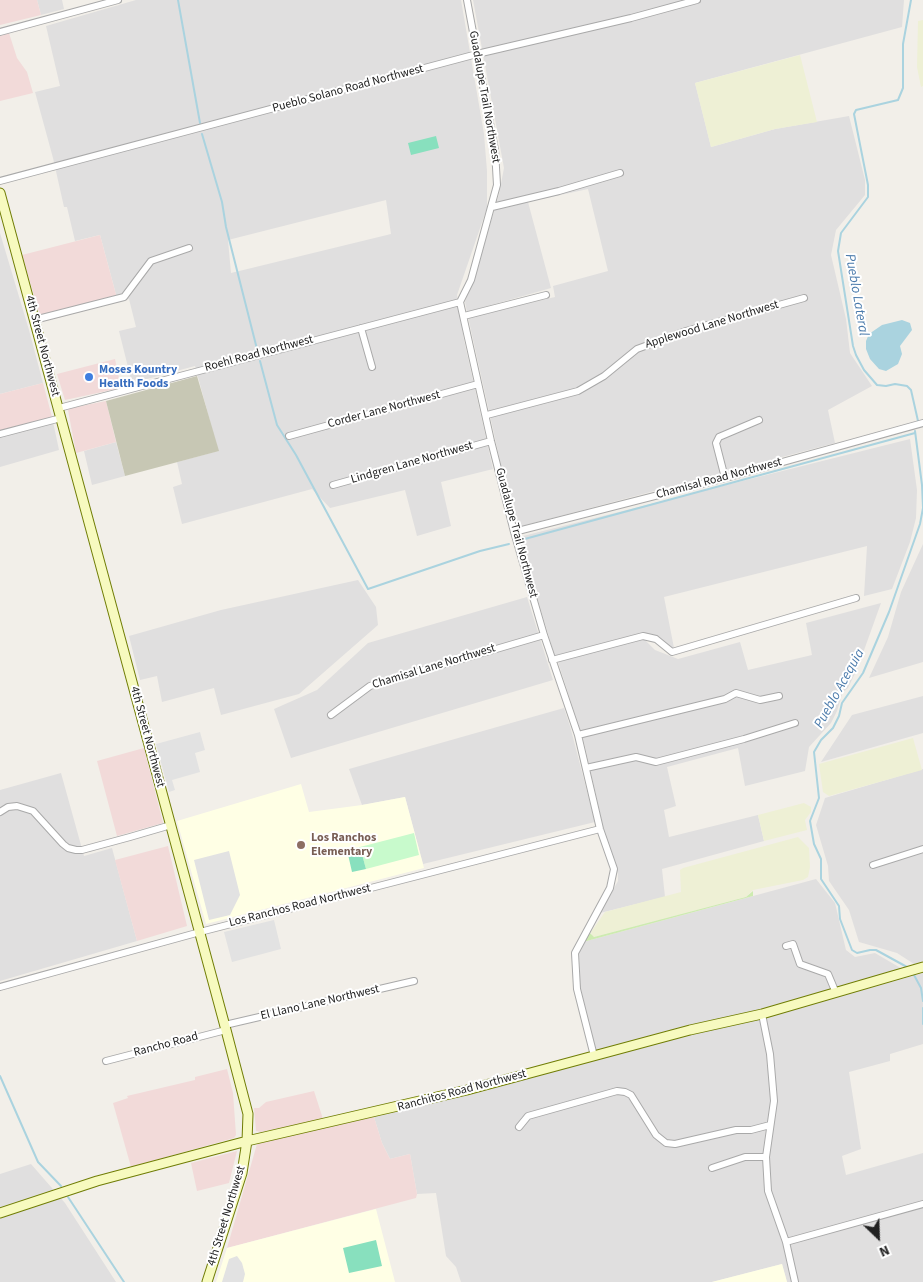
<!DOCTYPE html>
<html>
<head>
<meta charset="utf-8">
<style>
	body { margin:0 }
	#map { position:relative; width:923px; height:1282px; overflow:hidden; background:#f2efe9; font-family:"Source Sans 3",sans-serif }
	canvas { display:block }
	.north { position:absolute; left:853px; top:1212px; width:50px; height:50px; -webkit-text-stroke:4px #fff; paint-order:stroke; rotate:156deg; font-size:14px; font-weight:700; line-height:20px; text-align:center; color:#222 }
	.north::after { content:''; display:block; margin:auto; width:18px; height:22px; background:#222; clip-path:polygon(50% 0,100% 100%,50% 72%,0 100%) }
</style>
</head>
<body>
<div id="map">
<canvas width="923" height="1282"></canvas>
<div class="north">N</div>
</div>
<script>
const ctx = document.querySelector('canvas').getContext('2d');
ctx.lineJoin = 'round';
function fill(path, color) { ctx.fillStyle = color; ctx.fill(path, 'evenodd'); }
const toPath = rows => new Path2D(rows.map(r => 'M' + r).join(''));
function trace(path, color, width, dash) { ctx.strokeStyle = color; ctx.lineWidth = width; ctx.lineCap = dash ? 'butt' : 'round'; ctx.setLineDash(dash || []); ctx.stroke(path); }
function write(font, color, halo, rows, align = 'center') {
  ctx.font = font + ' "Source Sans 3",sans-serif'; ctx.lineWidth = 4; ctx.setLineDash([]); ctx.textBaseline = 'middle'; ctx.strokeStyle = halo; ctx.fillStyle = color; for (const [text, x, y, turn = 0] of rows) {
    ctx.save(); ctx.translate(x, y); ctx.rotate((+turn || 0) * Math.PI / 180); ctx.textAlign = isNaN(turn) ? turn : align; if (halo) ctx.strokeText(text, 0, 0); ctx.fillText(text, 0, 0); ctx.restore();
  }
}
fill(toPath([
	[37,0,62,0,64,9,41,15],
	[136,0,461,0,484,134,487,171,487,208,457,295,464,340,493,469,441,482,451,526,417,536,405,490,330,508,312,489,182,524,173,487,182,484,177,462,218,451,195,366,132,383,119,331,136,327,129,299,118,302,100,235,75,241,67,207,64,207,53,158,35,92,60,86,46,26],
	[386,200,391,234,231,273,228,240],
	[473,0,904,0,902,27,695,83,711,147,775,129,849,116,865,180,865,195,836,230,831,255,846,319,850,353,872,386,828,410,835,443,515,528,468,317,555,297,553,286,608,271,588,189,528,202,551,288,467,312,465,302,482,252,499,194,504,168],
	[0,233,29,330,43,383,0,394],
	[52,417,59,450,0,467,0,431],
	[910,439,917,490,916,518,910,542,892,589,864,596,867,546,664,597,674,648,671,649,642,634,555,657,519,537],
	[116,442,125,476,92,485,84,451],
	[923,544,923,662,869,678,888,637,901,592],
	[358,580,376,607,378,625,299,694,221,715,214,688,162,702,157,676,140,680,129,636,221,610],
	[527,597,553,680,291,758,274,709,317,690,368,643],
	[881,603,858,667,848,688,843,692,837,711,831,723,809,747,805,771,745,786,738,748,667,767,676,806,664,810,669,837,758,815,764,841,662,869,665,897,600,913,618,881,618,874,604,831,584,742,558,662,636,640,645,640,655,650,678,659,740,642,748,670,812,655,806,623],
	[923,696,923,733,821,762,852,715],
	[564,708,570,726,595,822,423,864,405,797,362,805,349,769],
	[923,769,923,961,914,964,897,953,859,942,849,910,829,881,828,866,816,825,825,798],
	[61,773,84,856,112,848,137,941,0,981,0,790],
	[816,879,835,903,846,950,855,957,875,953,904,970,796,1000,595,1051,580,988,579,954,583,942],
	[923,973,923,1044,890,1054,890,1061,849,1072,861,1149,842,1156,846,1175,923,1153,923,1282,787,1282,782,1264,712,1282,461,1282,456,1267,446,1256,436,1193,417,1194,410,1154,390,1159,382,1143,374,1117,485,1091,651,1044,866,989],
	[31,1164,65,1203,116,1282,0,1282,0,1174]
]), '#e0dfdf');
fill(toPath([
	[0,0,37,0,41,15,0,25],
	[9,33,17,58,27,72,33,93,0,101,0,36],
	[100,235,118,302,42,322,22,255],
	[115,359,121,388,65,400,57,374],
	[43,383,52,417,0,431,0,394],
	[106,401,116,442,76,453,68,410,71,408],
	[144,748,163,823,117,836,97,761],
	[168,846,187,926,137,941,115,860],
	[227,1069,233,1093,236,1135,234,1138,131,1167,113,1103,128,1098,127,1096,195,1080,195,1077],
	[314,1091,323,1119,261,1132,256,1131,254,1108,259,1108,266,1102],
	[374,1117,382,1143,390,1159,410,1154,417,1194,416,1198,227,1248,257,1144,260,1142],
	[237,1151,229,1183,197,1191,191,1163]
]), '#f2dad9');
fill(toPath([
	[301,784,309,812,362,805,405,797,424,868,206,924,177,821],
	[376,1209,395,1282,216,1282,227,1248],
	[782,1264,787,1282,712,1282]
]), '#ffffe5');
fill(toPath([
	[197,376,219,451,125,476,106,401]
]), '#c7c7b4');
fill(toPath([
	[923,20,923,86,921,87,917,67,918,21],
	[800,55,817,122,775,129,711,147,695,83],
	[913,738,922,770,829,796,823,792,819,764],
	[804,803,811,807,811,812,805,820,807,830,764,841,758,815],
	[798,837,809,848,810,867,808,877,803,880,753,890,746,897,594,937,592,936,591,932,605,912,681,892,680,870,683,868]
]), '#eef0d5');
fill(toPath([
	[753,891,753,896,583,942,588,931,594,937,746,897]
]), '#cdebb0');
fill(toPath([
	[414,833,419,855,366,869,360,847]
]), '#c8facc');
fill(toPath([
	[436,136,439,148,411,155,408,143],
	[360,847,366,869,352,872,347,850],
	[376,1240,382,1266,349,1273,343,1248]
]), '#88e0be');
fill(toPath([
	[200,732,205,750,195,753,200,772,172,780,175,790,169,792,156,744],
	[229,851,240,895,230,915,209,920,194,860],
	[274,920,281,949,232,962,224,932],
	[237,1256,242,1263,245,1274,243,1282,222,1282,229,1259]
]), '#e2e2e2');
fill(toPath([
	[902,320,910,323,912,330,900,346,902,354,898,364,886,371,879,369,870,359,866,349,866,341,869,334,882,325]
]), '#aad3df');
trace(toPath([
	[178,0,200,123],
	[911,0,903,44,903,88,898,100,856,110,854,114,868,185,868,197,841,233,838,251,853,346,856,355,864,370,877,385,886,386,895,384,907,386,911,390,918,421],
	[202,134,222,202,226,227,257,349],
	[260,361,277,425,296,455,368,589,480,551,509,544],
	[521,540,915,433],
	[907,967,876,950,870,950,857,953,852,950,840,919,839,906,821,879,821,859,814,844,810,821,819,798,814,752,821,740,833,728,839,716,842,703,863,673,889,612,920,524,923,508,922,485,915,431],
	[914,975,921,988,923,1001],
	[923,1008,923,1024],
	[0,1076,38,1162,61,1186],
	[68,1197,124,1282]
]), '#aad3df', 2);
const street = toPath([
	[467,0,495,150,497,185,471,280,460,302,491,441,514,532,544,635,578,735,600,829,614,869,610,888,575,953,577,989,594,1056],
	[0,32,118,0],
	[0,181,477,54,631,18,697,0],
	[492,207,559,191,620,173],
	[464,316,546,295],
	[34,320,124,297,151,261,189,248],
	[361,328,372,367],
	[59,408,460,302],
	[487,415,578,391,604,376,637,349,686,331,804,298],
	[0,434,61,418],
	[289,436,478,384],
	[725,478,716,443,719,437,759,420],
	[333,485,491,441],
	[514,532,725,478,923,423],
	[552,660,643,636,656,639,672,652,856,598],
	[331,715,370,686,544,635],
	[578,735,725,699,736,693,760,700,779,696],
	[586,768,636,757,656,762,744,739,795,723],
	[0,812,8,807,17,806,33,811,63,844,68,848,76,850,82,850,130,837,171,825],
	[873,865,923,849],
	[786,946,793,944,800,964,828,974,836,993],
	[0,987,200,932,600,829],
	[762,1014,770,1054,774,1101,766,1157,768,1191,786,1242,795,1282],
	[225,1025,414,981],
	[106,1061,226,1030],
	[519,1127,528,1116,617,1091,625,1092,631,1095,656,1135,666,1143,675,1144,736,1130,751,1130,770,1125],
	[712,1168,745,1157,766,1157],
	[786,1242,923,1204]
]);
const secondary = toPath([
	[0,193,226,1030,248,1114,247,1141,242,1173,207,1282],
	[0,1213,97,1181,247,1141,467,1090,690,1030,762,1014,923,967]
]);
trace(street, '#a9a9a9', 8);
trace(secondary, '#707d05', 11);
trace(street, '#fff', 6);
trace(secondary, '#f7fabf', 9);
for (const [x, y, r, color] of [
	[89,377,5,"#3f7fe0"],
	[301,845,5,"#8d6e63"]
]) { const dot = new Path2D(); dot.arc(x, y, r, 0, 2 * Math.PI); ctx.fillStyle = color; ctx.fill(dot); trace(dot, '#fff', 2); }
write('12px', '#222', '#fff', [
	["Pueblo Solano Road Northwest",348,89,-15],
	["Guadalupe Trail Northwest",484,97,80],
	["Applewood Lane Northwest",712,325,-17],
	["4th Street Northwest",42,346,75],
	["Roehl Road Northwest",259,354,-15],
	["Corder Lane Northwest",384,410,-15],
	["Lindgren Lane Northwest",412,463,-16],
	["Chamisal Road Northwest",719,479,-15],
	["Guadalupe Trail Northwest",516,533,75],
	["Chamisal Lane Northwest",434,667,-17],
	["4th Street Northwest",147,737,75],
	["Los Ranchos Road Northwest",300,906,-14],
	["El Llano Lane Northwest",320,1003,-13],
	["Rancho Road",166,1045,-15],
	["Ranchitos Road Northwest",462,1091,-15],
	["4th Street Northwest",227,1216,-73]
]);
write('bold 12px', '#366cbe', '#fff', [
	["Moses Kountry",99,370],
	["Health Foods",99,384]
], 'left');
write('bold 12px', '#785e54', '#fff', [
	["Los Ranchos",311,838],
	["Elementary",311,852]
], 'left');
write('italic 14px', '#4a7aab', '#fff', [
	["Pueblo Lateral",856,295,80],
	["Pueblo Acequia",840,689,-61]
]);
</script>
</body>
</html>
